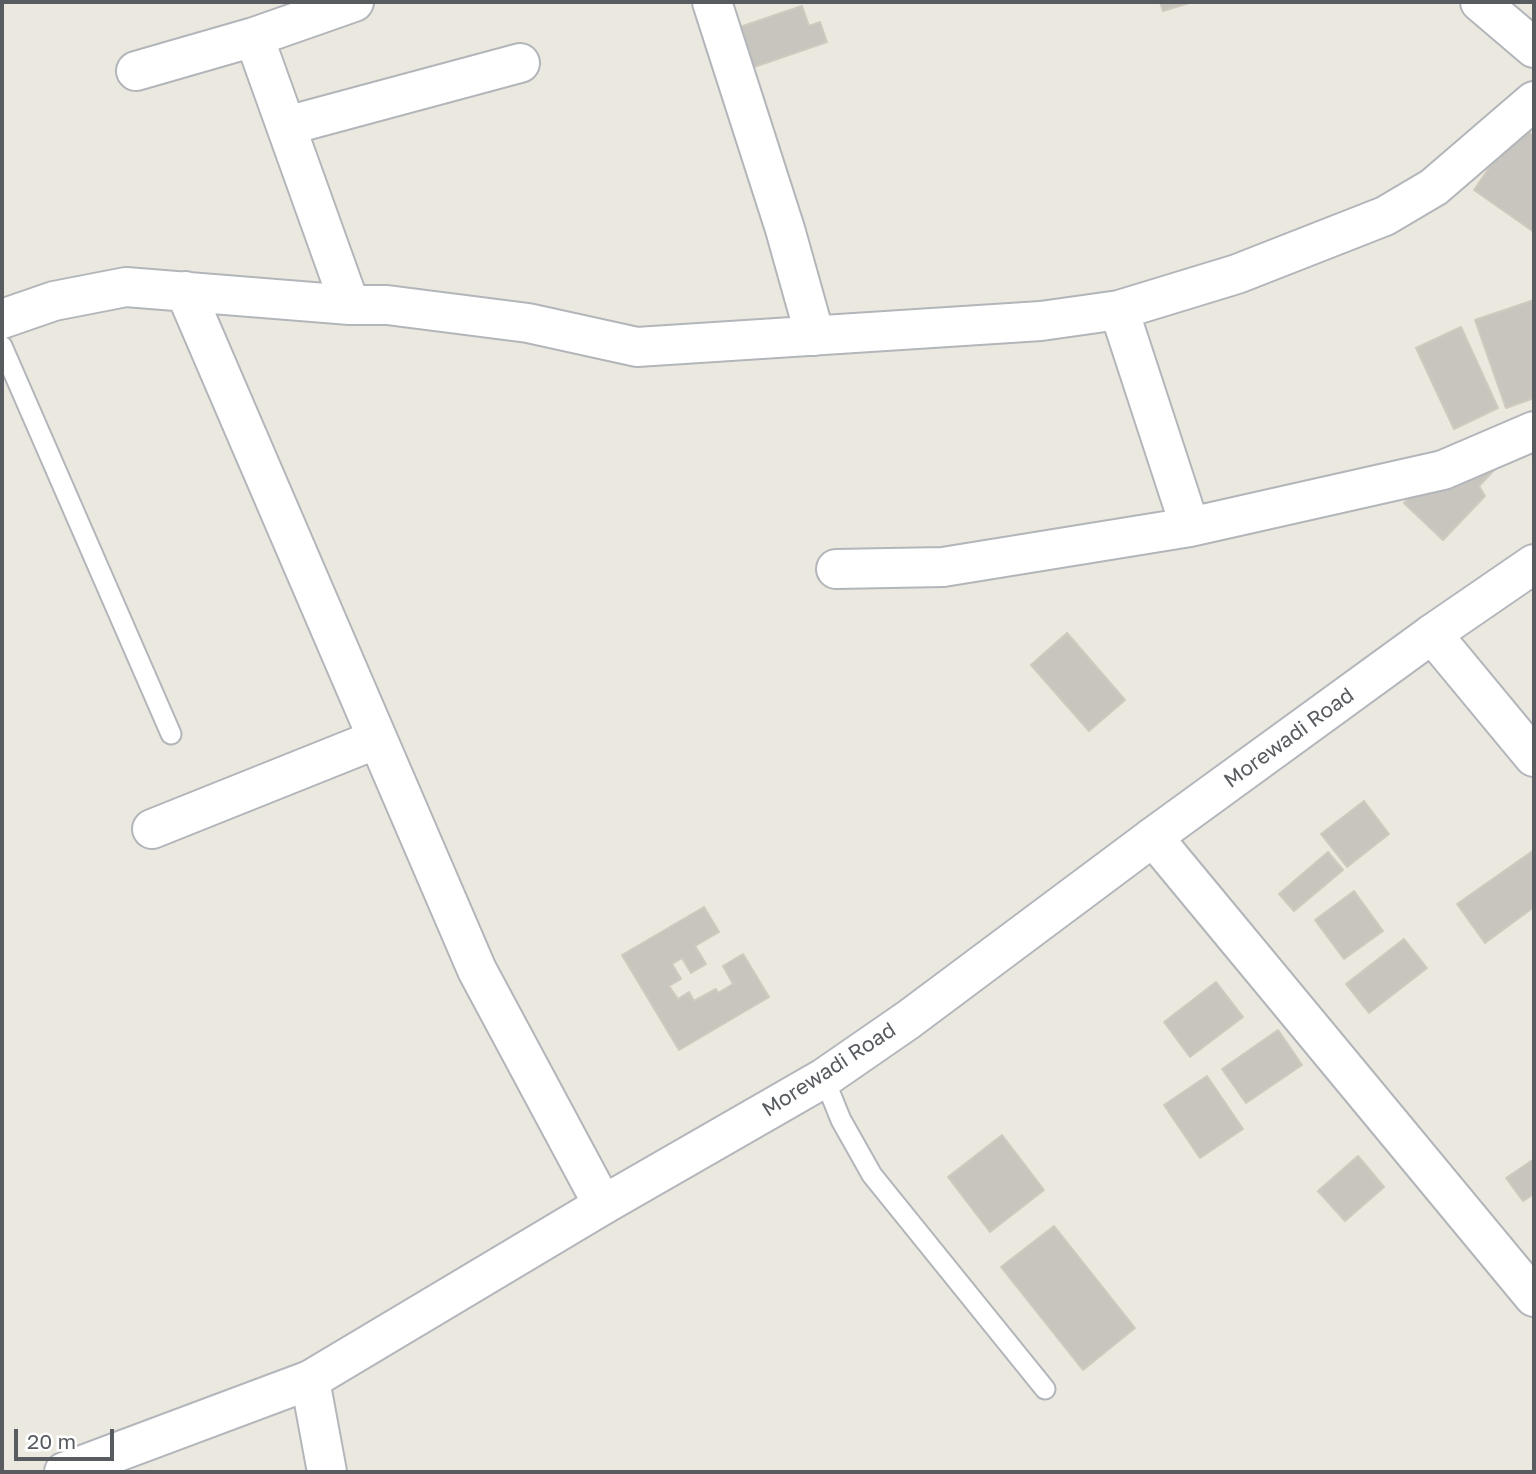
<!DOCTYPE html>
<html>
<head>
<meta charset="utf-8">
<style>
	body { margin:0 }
	#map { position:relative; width:1536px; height:1474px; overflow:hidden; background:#ebe8df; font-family:"Golos Text",sans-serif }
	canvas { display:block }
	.frame { position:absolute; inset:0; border:4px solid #585c60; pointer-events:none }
	.scale { position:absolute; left:14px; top:1429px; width:100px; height:32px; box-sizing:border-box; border:4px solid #585c60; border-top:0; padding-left:9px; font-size:21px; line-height:24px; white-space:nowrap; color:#585c60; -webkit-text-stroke:5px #fff; paint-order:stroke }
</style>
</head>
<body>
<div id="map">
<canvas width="1536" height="1474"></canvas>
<div class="frame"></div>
<div class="scale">20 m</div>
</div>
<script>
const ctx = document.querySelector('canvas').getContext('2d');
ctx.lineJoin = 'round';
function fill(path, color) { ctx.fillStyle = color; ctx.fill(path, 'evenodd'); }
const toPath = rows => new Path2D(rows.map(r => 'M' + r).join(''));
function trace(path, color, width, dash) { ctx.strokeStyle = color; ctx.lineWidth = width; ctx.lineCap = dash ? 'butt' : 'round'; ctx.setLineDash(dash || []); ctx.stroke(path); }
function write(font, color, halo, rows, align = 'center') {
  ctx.font = font + ' "Golos Text",sans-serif'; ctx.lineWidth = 6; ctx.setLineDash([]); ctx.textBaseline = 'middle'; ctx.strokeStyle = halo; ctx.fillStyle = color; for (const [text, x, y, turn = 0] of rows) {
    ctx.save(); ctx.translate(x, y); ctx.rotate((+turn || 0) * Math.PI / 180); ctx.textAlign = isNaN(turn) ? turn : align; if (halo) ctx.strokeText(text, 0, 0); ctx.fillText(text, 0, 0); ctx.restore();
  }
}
const building = toPath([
	[1160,2,1192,2,1163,11,1160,2],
	[802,6,809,26,820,22,827,42,748,69,734,29,802,6],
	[1519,125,1534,136,1534,232,1474,190,1519,125],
	[1534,300,1534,398,1506,408,1475,320,1534,300],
	[1461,327,1498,408,1454,429,1416,348,1461,327],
	[1500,464,1479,486,1485,496,1443,540,1404,503,1426,481,1500,464],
	[1067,633,1125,700,1089,731,1031,665,1067,633],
	[1364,801,1389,834,1347,867,1321,834,1364,801],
	[1534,850,1534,907,1485,943,1457,904,1534,850],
	[1328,852,1343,870,1294,911,1279,894,1328,852],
	[1354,891,1383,931,1344,959,1315,920,1354,891],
	[704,907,719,932,695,946,706,964,691,973,682,958,672,964,681,979,669,986,678,999,689,992,694,1001,716,989,718,993,733,984,723,966,743,954,769,997,679,1050,622,955,704,907],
	[1404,939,1427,968,1369,1013,1346,984,1404,939],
	[1216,982,1243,1017,1190,1057,1164,1022,1216,982],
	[1278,1030,1302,1065,1246,1103,1222,1069,1278,1030],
	[1207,1076,1243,1129,1200,1158,1164,1105,1207,1076],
	[1002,1135,1044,1190,990,1232,948,1177,1002,1135],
	[1358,1156,1384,1187,1345,1221,1318,1191,1358,1156],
	[1534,1159,1534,1194,1523,1201,1506,1178,1534,1159],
	[1054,1226,1135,1328,1083,1370,1001,1267,1054,1226]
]);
fill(building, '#c8c5bf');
trace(building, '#cfc9be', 2);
const service = toPath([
	[2,346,171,734],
	[824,1078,841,1120,872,1175,1045,1389]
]);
const minor = toPath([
	[712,2,785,229,815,336],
	[1480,2,1534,48],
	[254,37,354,2],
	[136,71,254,37,350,305],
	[286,126,520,63],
	[185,291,477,970,603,1205],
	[1119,310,1190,527],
	[2,319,54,301,126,287,350,305,387,305,528,323,637,347,1041,321,1119,310,1237,274,1385,216,1434,187,1534,101],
	[836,569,943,567,1190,527,1443,470,1534,431],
	[1432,634,1534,757],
	[152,829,377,739],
	[1153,837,1534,1297],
	[310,1380,327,1472]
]);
const secondary = toPath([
	[64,1472,310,1380,603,1205,824,1078,908,1020,1153,837,1432,634,1534,564]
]);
trace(service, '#b2b6ba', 23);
trace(minor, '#b2b6ba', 42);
trace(secondary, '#b3b7bc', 42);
trace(service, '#fff', 19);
trace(minor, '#fff', 38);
trace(secondary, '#fff', 38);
write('21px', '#585c60', '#fff', [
	["Morewadi Road",1289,738,-36],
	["Morewadi Road",829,1070,-33]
]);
</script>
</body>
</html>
